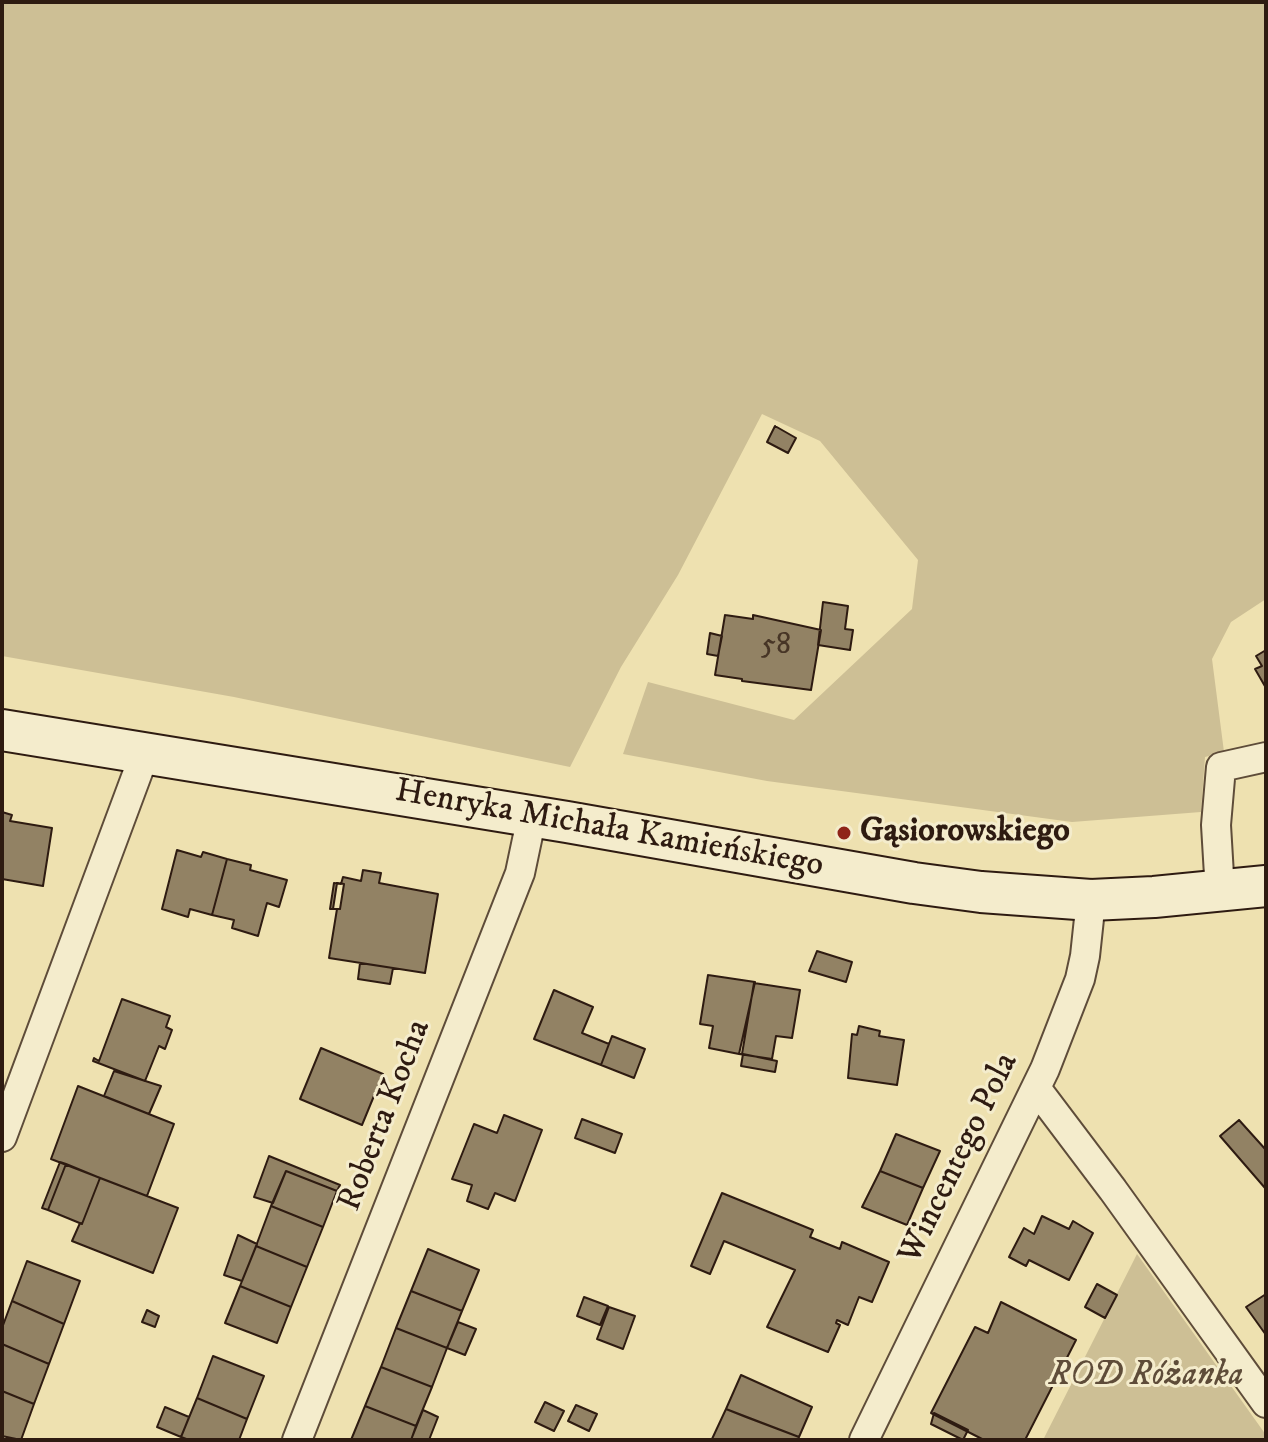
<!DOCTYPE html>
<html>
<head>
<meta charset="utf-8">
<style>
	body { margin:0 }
	#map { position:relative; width:1268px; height:1442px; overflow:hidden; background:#eee1b0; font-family:"IM FELL DW Pica",serif }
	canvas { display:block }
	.frame { position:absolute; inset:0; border:4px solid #2e1b11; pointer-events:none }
</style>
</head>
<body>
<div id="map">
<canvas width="1268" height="1442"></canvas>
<div class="frame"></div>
</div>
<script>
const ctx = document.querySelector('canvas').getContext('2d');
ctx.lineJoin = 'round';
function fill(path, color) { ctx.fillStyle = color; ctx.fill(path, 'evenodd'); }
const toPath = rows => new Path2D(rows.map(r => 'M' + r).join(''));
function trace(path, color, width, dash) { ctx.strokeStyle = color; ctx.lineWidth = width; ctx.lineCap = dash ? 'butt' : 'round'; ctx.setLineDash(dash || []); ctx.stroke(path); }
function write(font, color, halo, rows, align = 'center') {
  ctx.font = font + ' "IM FELL DW Pica",serif'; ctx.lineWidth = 6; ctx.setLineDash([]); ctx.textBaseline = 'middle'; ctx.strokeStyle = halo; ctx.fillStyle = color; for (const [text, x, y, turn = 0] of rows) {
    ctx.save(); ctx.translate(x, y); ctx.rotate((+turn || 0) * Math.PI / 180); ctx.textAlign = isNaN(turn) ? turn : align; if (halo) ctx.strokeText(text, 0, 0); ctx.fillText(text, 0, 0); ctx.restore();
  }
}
fill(toPath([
	[2,2,1266,2,1266,599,1231,622,1212,659,1224,752,1205,757,1201,812,1072,822,767,781,623,754,648,682,794,720,912,609,918,560,820,441,762,414,678,575,621,667,570,767,234,697,2,656],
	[1137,1254,1266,1435,1266,1440,1043,1440]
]), '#cdbf95');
const building = toPath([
	[775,426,796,438,788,453,767,442,775,426],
	[823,602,848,606,845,629,853,630,850,650,818,645,823,602],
	[725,615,753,619,753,615,821,630,811,690,742,681,742,679,715,675,725,615],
	[710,633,722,636,718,656,707,654,710,633],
	[1266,650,1266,688,1255,669,1262,666,1256,656,1266,650],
	[2,812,12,815,10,821,52,828,43,886,2,879,2,812],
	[177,850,201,857,203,852,227,859,212,915,190,909,188,917,162,909,177,850],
	[227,859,251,865,250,870,287,880,279,907,267,903,258,936,232,928,234,920,212,915,227,859],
	[363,870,381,873,379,883,438,894,425,973,329,958,337,909,330,909,334,883,341,884,343,877,361,881,363,870],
	[337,883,344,884,340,909,333,909,337,883],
	[817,951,852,962,846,982,809,971,817,951],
	[360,963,393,968,390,984,358,979,360,963],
	[708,975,755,982,739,1054,709,1048,713,1026,700,1024,708,975],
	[754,983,800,990,792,1038,776,1036,772,1059,739,1054,742,1054,754,983],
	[554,990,593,1007,582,1033,609,1044,601,1065,534,1039,554,990],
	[122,999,170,1016,166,1027,172,1030,165,1049,159,1046,145,1081,93,1061,94,1058,99,1061,122,999],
	[859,1026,880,1031,879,1036,904,1040,897,1085,848,1078,852,1034,857,1035,859,1026],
	[612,1036,645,1049,634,1078,601,1065,612,1036],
	[321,1048,383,1074,362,1125,300,1099,321,1048],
	[743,1054,777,1061,775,1072,741,1066,743,1054],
	[114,1071,161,1086,149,1114,104,1096,114,1071],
	[78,1086,174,1124,147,1196,51,1159,78,1086],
	[504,1115,542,1130,515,1201,495,1193,488,1209,467,1201,472,1185,452,1179,474,1124,497,1133,504,1115],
	[582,1119,622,1134,615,1153,575,1138,582,1119],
	[1239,1120,1266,1150,1265,1188,1220,1136,1239,1120],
	[896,1134,940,1151,923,1188,880,1171,896,1134],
	[269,1156,340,1185,337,1191,286,1171,273,1203,254,1197,269,1156],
	[60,1162,66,1164,48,1210,42,1208,60,1162],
	[66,1164,100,1178,82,1224,48,1210,66,1164],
	[286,1171,337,1191,323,1227,271,1206,286,1171],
	[880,1171,923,1188,907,1225,862,1207,880,1171],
	[100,1178,178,1208,153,1273,72,1241,80,1223,82,1224,100,1178],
	[722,1193,813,1230,810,1237,840,1249,842,1242,889,1262,872,1302,859,1297,848,1325,837,1320,836,1323,840,1325,828,1352,767,1327,795,1270,724,1241,710,1274,691,1266,722,1193],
	[271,1206,323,1227,307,1267,256,1246,271,1206],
	[1042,1216,1069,1229,1073,1221,1093,1233,1069,1280,1029,1260,1026,1266,1009,1257,1024,1228,1034,1234,1042,1216],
	[238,1235,257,1244,242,1281,224,1275,238,1235],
	[256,1246,307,1267,291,1307,240,1286,256,1246],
	[428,1249,479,1270,462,1311,411,1291,428,1249],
	[27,1261,80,1281,64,1324,12,1301,27,1261],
	[1097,1284,1117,1295,1105,1318,1085,1307,1097,1284],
	[240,1286,291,1307,277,1343,225,1323,240,1286],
	[411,1291,462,1311,447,1348,396,1328,411,1291],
	[1266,1294,1266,1335,1246,1307,1266,1294],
	[584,1297,608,1306,600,1325,577,1316,584,1297],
	[12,1301,64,1324,49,1364,2,1344,2,1328,12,1301],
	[1001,1302,1076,1340,1025,1440,984,1440,931,1413,975,1327,988,1333,1001,1302],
	[609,1307,635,1316,623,1349,597,1339,609,1307],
	[147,1310,159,1316,155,1327,142,1322,147,1310],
	[458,1322,476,1329,465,1355,447,1348,458,1322],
	[396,1328,447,1348,432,1387,381,1367,396,1328],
	[2,1344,49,1364,34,1404,2,1391,2,1344],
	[213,1356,264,1376,247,1419,197,1398,213,1356],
	[381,1367,432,1387,416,1426,365,1406,381,1367],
	[741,1375,812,1407,799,1437,726,1409,741,1375],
	[2,1391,34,1404,21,1440,2,1436,2,1391],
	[197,1398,247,1419,239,1440,189,1440,181,1437,197,1398],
	[545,1402,564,1411,554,1431,535,1422,545,1402],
	[576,1405,597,1414,589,1431,568,1421,576,1405],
	[365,1406,416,1426,411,1440,351,1440,365,1406],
	[165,1407,189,1417,181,1437,157,1427,165,1407],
	[726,1409,746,1417,799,1437,798,1440,712,1439,726,1409],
	[423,1410,438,1417,429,1440,411,1440,423,1410],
	[934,1413,968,1430,963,1440,931,1424,934,1413]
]);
fill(building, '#928264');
trace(building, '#2e1b11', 2);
const street = toPath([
	[1220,892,1216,825,1221,767,1266,757],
	[1036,1088,1113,1190,1266,1403],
	[2,1137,145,753],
	[297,1440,520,873,532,816],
	[864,1440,1045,1069,1080,979,1085,956,1091,900]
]);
const secondary = toPath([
	[2,730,567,822,914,883,981,892,1091,900,1154,897,1266,886]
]);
trace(street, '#5e4c39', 32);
trace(secondary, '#2e1b11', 44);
trace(street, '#f4eccc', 28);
trace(secondary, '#f4eccc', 40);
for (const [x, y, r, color] of [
	[844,833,8,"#8f2418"]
]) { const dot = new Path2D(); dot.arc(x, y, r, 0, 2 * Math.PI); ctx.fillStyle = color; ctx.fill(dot); trace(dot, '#f4eccc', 3); }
write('30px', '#473526', null, [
	["58",776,647]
]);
write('34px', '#2e1b11', '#f4eccc', [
	["Henryka Michała Kamieńskiego",609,830,10],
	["Roberta Kocha",386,1116,-69],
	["Wincentego Pola",960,1159,-64]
]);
write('bold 34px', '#2e1b11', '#f4eccc', [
	["Gąsiorowskiego",860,833]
], 'left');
write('italic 34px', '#5e4c39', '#f4eccc', [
	["ROD Różanka",1146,1377]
]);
</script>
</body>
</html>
